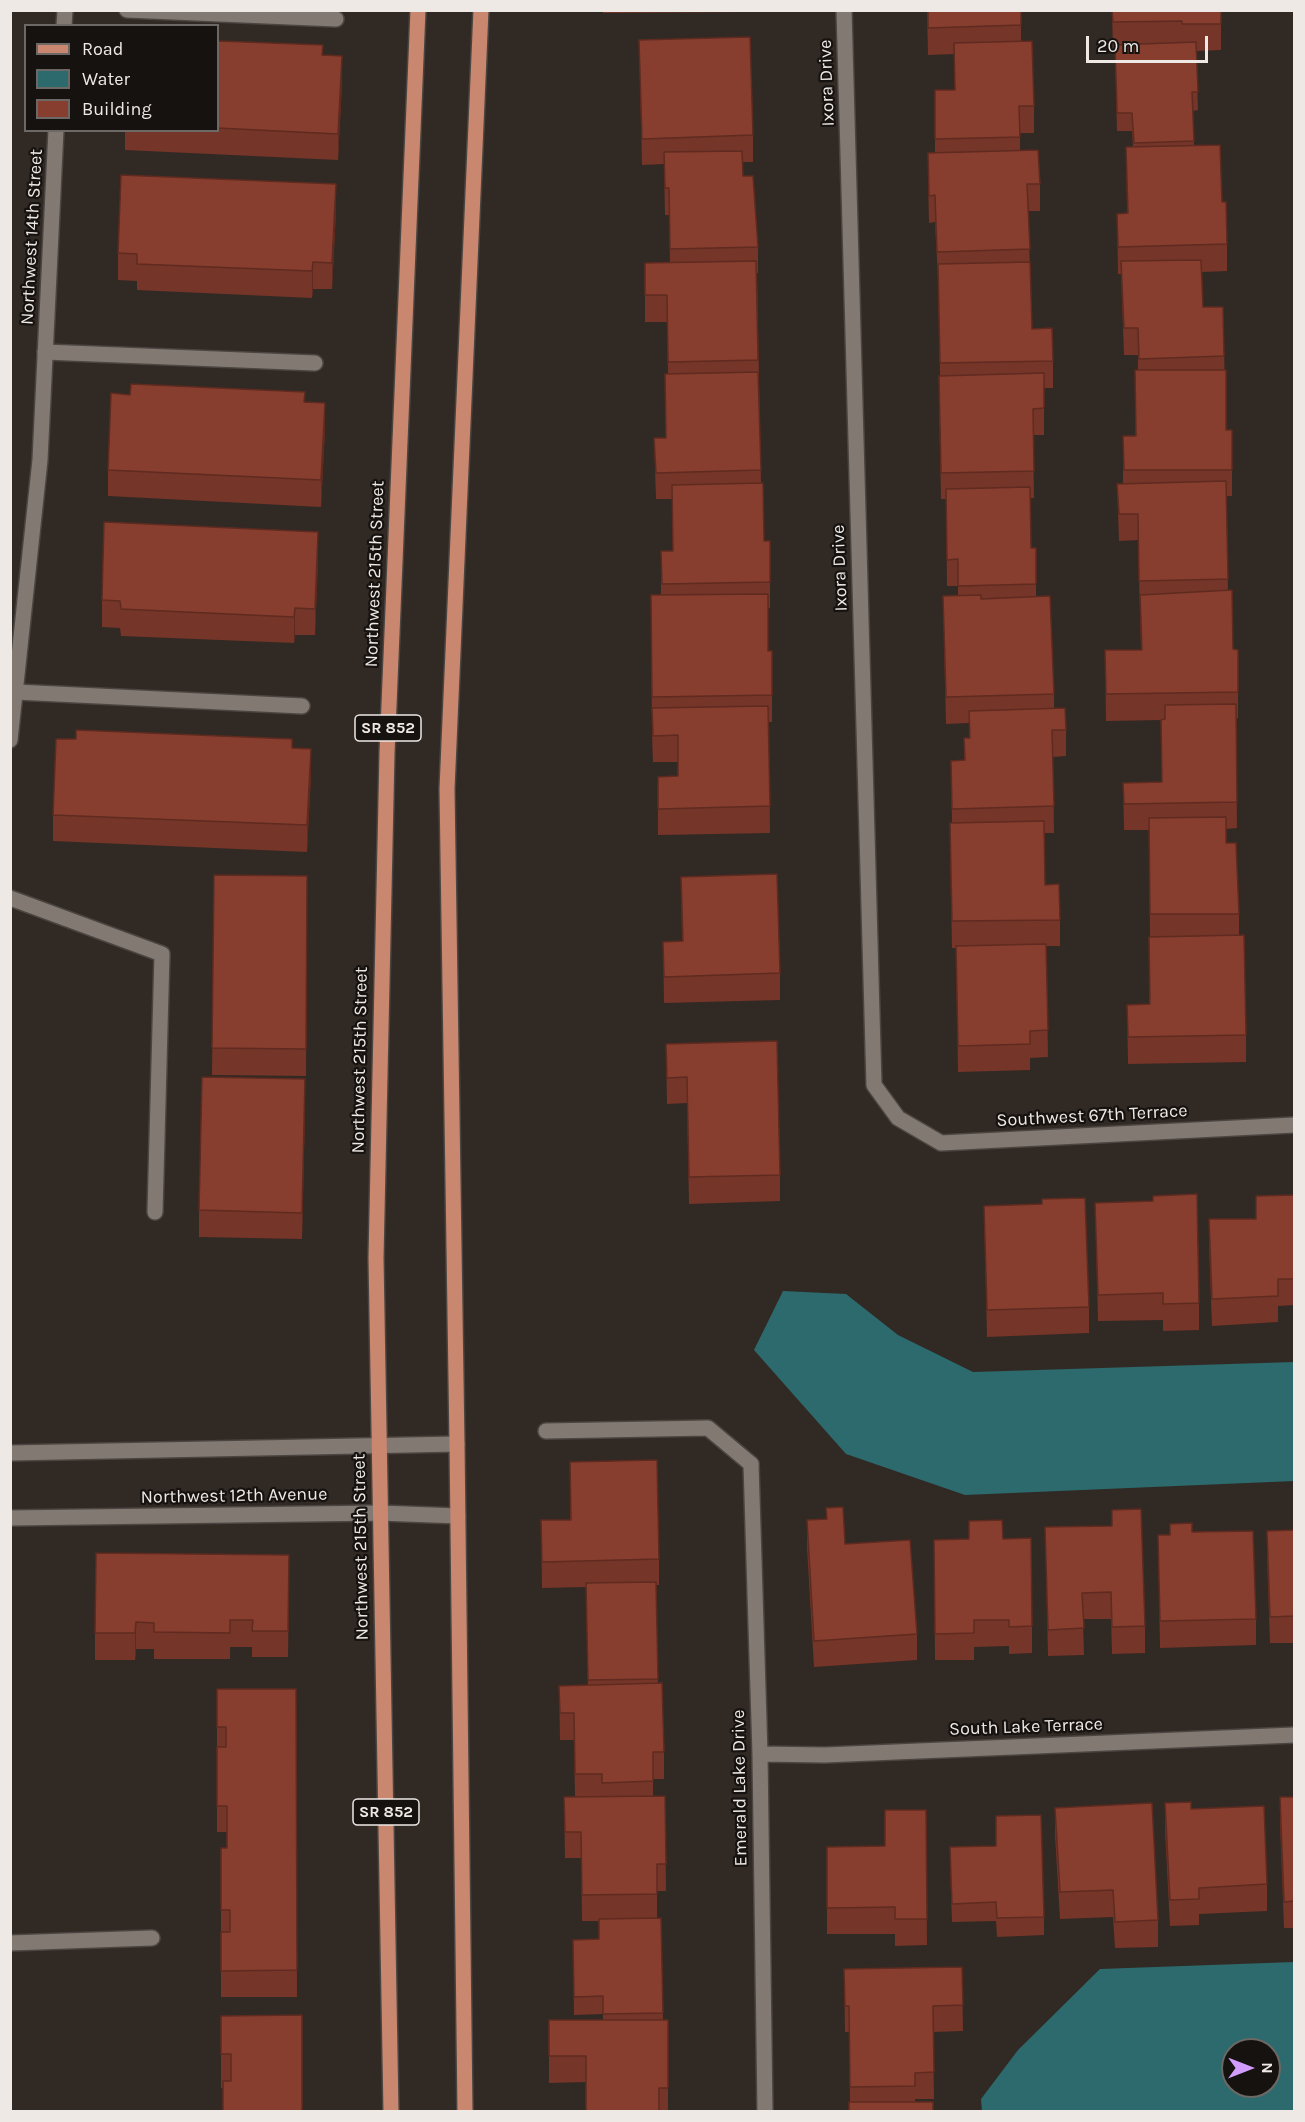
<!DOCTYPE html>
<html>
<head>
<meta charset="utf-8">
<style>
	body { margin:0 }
	#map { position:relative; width:1305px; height:2122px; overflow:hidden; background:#312924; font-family:Karla,sans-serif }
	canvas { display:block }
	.frame { position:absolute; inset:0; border:12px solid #eee9e5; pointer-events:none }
	.legend { position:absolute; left:24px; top:24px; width:195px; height:108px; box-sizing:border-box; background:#161210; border:2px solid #6c6865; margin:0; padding:8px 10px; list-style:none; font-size:18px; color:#eee9e5 }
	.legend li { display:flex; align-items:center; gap:12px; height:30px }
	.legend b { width:30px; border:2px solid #6c6865 }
	.north { position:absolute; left:1221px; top:2038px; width:60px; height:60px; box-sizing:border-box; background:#161210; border:2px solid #6c6865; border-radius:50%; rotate:90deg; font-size:16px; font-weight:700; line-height:24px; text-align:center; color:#eee9e5 }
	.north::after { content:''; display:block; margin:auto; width:21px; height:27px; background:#d29cfd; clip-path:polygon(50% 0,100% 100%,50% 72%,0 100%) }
	.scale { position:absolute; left:1086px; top:36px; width:122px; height:27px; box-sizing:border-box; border:3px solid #eee9e5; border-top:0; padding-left:8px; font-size:18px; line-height:21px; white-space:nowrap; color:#eee9e5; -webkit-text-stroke:4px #161210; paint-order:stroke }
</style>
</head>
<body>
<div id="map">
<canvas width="1305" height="2122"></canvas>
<div class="frame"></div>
<ul class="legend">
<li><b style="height:8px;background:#c8876e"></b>Road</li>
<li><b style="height:16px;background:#2c6a6d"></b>Water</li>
<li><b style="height:16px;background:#883e2e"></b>Building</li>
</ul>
<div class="north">N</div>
<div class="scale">20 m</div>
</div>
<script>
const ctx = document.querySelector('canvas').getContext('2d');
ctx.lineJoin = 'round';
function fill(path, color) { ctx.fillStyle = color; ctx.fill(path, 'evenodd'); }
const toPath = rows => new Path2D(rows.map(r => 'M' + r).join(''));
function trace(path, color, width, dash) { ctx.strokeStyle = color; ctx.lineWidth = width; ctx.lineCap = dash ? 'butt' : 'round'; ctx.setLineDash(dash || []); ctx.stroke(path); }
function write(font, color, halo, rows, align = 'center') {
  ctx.font = font + ' Karla,sans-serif'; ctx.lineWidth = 4.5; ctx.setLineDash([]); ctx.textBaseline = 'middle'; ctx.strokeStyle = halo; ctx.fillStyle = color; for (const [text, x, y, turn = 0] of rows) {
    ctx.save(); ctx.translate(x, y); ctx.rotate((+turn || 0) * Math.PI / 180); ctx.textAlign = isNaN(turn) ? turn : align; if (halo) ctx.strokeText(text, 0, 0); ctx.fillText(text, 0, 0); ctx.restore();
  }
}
fill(toPath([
	[783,1291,846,1294,898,1335,973,1372,1294,1362,1294,1481,965,1495,846,1454,754,1350],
	[1294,1962,1294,2111,982,2111,981,2099,1018,2050,1100,1969],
	[1233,2050,1269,2050,1269,2086,1233,2086]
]), '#2c6a6d');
const lane = toPath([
	[127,10,336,19],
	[45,352,315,363],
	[16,692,302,706],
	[10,898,162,954,155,1212],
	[546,1431,708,1428,751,1464],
	[10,1943,152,1938]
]);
const street = toPath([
	[844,10,874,1085,898,1118,941,1143,1294,1125],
	[64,26,65,10],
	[10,740,40,460,56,130],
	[10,1453,457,1444],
	[751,1464,760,1754,765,2112],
	[10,1518,380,1513,458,1516],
	[760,1754,825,1755,1294,1735]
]);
const primary = toPath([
	[391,2112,376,1258,387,753,418,10],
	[465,2112,457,1444,447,789,481,10]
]);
trace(lane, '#4b4541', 18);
trace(street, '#4b4541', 18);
trace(primary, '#4b4541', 18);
trace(lane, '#827973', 15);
trace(street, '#827973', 15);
trace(primary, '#c8876e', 15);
fill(toPath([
	[603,10,750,10,750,12,603,13],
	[927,10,1021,10,1021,41,1034,106,1034,133,1020,133,1020,151,1040,184,1040,211,1028,211,1032,329,1053,361,1053,388,1044,388,1044,435,1033,435,1034,498,1030,498,1031,548,1036,548,1036,597,1054,694,1054,709,1066,730,1066,756,1053,757,1054,833,1044,833,1045,885,1060,920,1060,946,1046,946,1048,1057,1030,1058,1030,1070,958,1072,956,948,952,948,950,849,952,823,951,761,964,760,964,738,969,738,969,723,946,724,943,596,958,596,958,586,947,586,946,499,941,499,939,402,939,376,940,376,938,278,935,222,929,223,928,180,928,153,935,153,935,90,955,90,954,54,928,55],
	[1112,10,1221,10,1221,50,1196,51,1198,110,1193,111,1194,145,1222,202,1227,244,1227,271,1202,272,1203,307,1223,307,1226,430,1232,430,1232,496,1226,496,1228,590,1233,649,1238,650,1238,718,1236,718,1237,828,1226,829,1226,843,1239,914,1239,935,1246,1035,1246,1062,1128,1064,1127,1005,1149,1004,1149,937,1150,937,1149,830,1124,830,1123,783,1162,782,1162,720,1106,721,1105,650,1141,650,1138,540,1119,541,1117,484,1123,484,1123,436,1135,436,1138,370,1138,355,1124,355,1121,274,1118,274,1117,214,1127,213,1126,147,1133,147,1132,131,1117,131,1115,49,1113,49],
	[639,40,753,135,753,162,742,162,743,176,758,247,758,273,757,273,761,483,764,541,770,541,770,608,768,608,768,651,772,651,772,722,769,722,770,833,658,835,658,777,678,776,678,762,653,762,652,735,651,595,661,595,661,551,673,551,672,499,656,499,654,438,666,438,665,374,668,374,667,322,645,322,645,263,670,263,669,215,665,215,664,164,642,165],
	[218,41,323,55,342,83,338,160,125,150,125,130,218,130],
	[336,211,332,289,313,289,312,298,137,290,137,281,118,280,118,253],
	[305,402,325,429,321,507,108,496,108,470],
	[318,558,315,635,295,635,294,643,121,636,120,628,102,627,102,600],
	[292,748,311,775,307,852,53,841,53,815],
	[214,875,307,876,306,1076,212,1075],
	[681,877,780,973,780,1000,664,1003,663,942,682,941],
	[666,1044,780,1175,780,1201,689,1204,687,1103,667,1104],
	[305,1106,302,1239,199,1237,199,1210],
	[1294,1195,1294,1305,1278,1306,1278,1322,1212,1326,1209,1245,1209,1219,1256,1219],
	[1095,1203,1199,1303,1199,1330,1163,1331,1163,1320,1098,1321],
	[1042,1204,1089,1307,1089,1333,987,1337,984,1206],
	[570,1462,659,1559,659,1585,656,1585,658,1683,664,1752,664,1779,653,1779,653,1796,665,1796,666,1891,657,1891,657,1918,661,1918,663,2020,668,2020,668,2112,586,2112,586,2082,549,2083,549,2020,603,2020,603,2014,574,2015,573,1940,599,1939,599,1921,582,1921,581,1858,565,1858,564,1797,575,1797,574,1740,560,1740,559,1686,588,1685,586,1587,542,1588,541,1520,570,1520],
	[826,1508,845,1544,917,1634,917,1660,814,1667,807,1547,807,1520,826,1519],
	[1170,1524,1192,1532,1256,1619,1256,1645,1160,1648,1158,1535,1170,1535],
	[1045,1527,1145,1626,1145,1653,1112,1654,1111,1619,1083,1619,1084,1655,1048,1656],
	[1294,1530,1294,1643,1270,1643,1267,1557,1267,1531],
	[1003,1539,1032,1626,1032,1653,1009,1654,1009,1646,974,1647,974,1660,935,1660,934,1540],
	[289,1582,288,1657,252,1657,252,1647,230,1647,230,1659,154,1659,154,1649,136,1649,135,1660,95,1660,95,1633],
	[217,1689,296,1689,297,1997,221,1997,221,1848,227,1848,227,1832,217,1832],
	[1280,1797,1294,1797,1294,1928,1284,1928,1280,1824],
	[1165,1803,1191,1809,1267,1884,1267,1911,1199,1914,1199,1925,1170,1926,1165,1830],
	[1055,1808,1158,1920,1158,1947,1115,1948,1113,1917,1060,1919,1055,1835],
	[926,1810,927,1945,895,1946,895,1934,827,1934,827,1847,885,1846],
	[950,1865,1044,1917,1044,1935,997,1937,996,1921,952,1922],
	[962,1967,963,2031,933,2032,934,2099,915,2099,915,2102,850,2102,849,2032,845,2032,844,1969],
	[221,2016,302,2112,221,2088]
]), '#753528');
fill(toPath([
	[342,56,342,83,338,160,338,134],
	[336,184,336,211,332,289,332,263],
	[313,262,313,289,312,298,312,271],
	[325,403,325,429,321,507,321,480],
	[318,532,318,558,315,635,315,609],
	[295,608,295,635,294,643,294,617],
	[311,749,311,775,307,852,307,825],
	[305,1079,305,1106,302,1239,302,1213],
	[136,1622,136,1649,135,1660,135,1633]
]), '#5f2b20');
const building = toPath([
	[928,10,1021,10,1021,25,928,28,928,10],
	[1112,10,1221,10,1221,24,1182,24,1182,21,1113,22,1112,10],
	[750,37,753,135,642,139,639,40,750,37],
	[218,41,323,45,322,55,342,56,338,134,218,128,218,41],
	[1032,41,1034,106,1019,106,1020,137,935,139,935,90,955,90,954,43,1032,41],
	[1196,42,1198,92,1192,92,1194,141,1134,143,1132,113,1117,113,1115,45,1196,42],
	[1220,145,1222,202,1226,202,1227,244,1118,247,1117,214,1128,213,1126,147,1220,145],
	[1038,150,1040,184,1027,184,1030,249,937,252,935,195,929,196,928,153,1038,150],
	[742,151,743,176,753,176,758,247,670,249,669,188,665,188,664,152,742,151],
	[121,175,336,184,332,263,313,262,312,271,137,264,137,254,118,253,121,175],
	[1201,260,1203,307,1223,307,1224,356,1139,359,1138,328,1124,328,1121,261,1201,260],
	[756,261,758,360,668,362,667,295,645,295,645,263,756,261],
	[1030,262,1032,329,1052,328,1053,361,940,363,938,264,1030,262],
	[1135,370,1226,370,1226,430,1232,430,1232,470,1124,470,1123,436,1136,436,1135,370],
	[758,372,761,470,656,473,654,438,666,438,665,374,758,372],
	[1044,373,1044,408,1033,409,1034,471,941,473,939,376,1044,373],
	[131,384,305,392,304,402,325,403,321,480,108,470,111,393,130,395,131,384],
	[1226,481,1228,579,1139,581,1138,514,1119,514,1117,484,1226,481],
	[763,483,764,541,770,541,770,582,662,584,661,551,673,551,672,485,763,483],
	[1030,487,1031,548,1036,548,1036,584,958,586,958,559,947,560,946,489,1030,487],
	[104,522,318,532,315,609,295,608,294,617,121,609,120,601,102,600,104,522],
	[1232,590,1233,649,1238,650,1238,692,1106,694,1105,650,1142,650,1140,595,1232,590],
	[768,594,768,651,772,651,772,695,652,697,651,595,768,594],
	[981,595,981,599,1050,596,1054,694,946,697,943,596,981,595],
	[1236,704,1237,802,1124,804,1123,783,1162,782,1161,720,1165,719,1165,705,1236,704],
	[768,706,770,806,658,809,658,777,678,776,678,735,653,736,652,708,768,706],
	[1065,708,1066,730,1052,730,1054,806,952,809,951,761,965,760,964,738,970,738,969,711,1065,708],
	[76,730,292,739,292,748,311,749,307,825,53,815,56,739,76,739,76,730],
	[1226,817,1226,843,1236,843,1239,914,1150,914,1149,818,1226,817],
	[1044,821,1045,885,1059,884,1060,920,952,921,950,823,1044,821],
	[777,874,780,973,664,977,663,942,683,941,681,877,777,874],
	[214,875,307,876,306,1049,212,1048,214,875],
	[1244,935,1246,1035,1128,1037,1127,1005,1150,1004,1149,937,1244,935],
	[1046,944,1048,1030,1030,1031,1030,1044,958,1046,956,946,1046,944],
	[777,1041,780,1175,689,1177,687,1077,667,1078,666,1044,777,1041],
	[202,1077,305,1079,302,1213,199,1210,202,1077],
	[1197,1194,1199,1303,1163,1304,1163,1293,1098,1295,1095,1203,1153,1201,1153,1196,1197,1194],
	[1294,1195,1294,1279,1278,1279,1278,1296,1212,1299,1209,1219,1256,1219,1256,1196,1294,1195],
	[1085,1198,1089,1307,987,1310,984,1206,1042,1204,1042,1199,1085,1198],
	[657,1460,659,1559,542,1562,541,1520,571,1520,570,1462,657,1460],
	[843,1507,845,1544,910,1540,917,1634,814,1641,807,1520,827,1519,826,1508,843,1507],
	[1141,1509,1145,1626,1112,1627,1111,1592,1082,1593,1084,1628,1048,1630,1045,1527,1112,1526,1112,1510,1141,1509],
	[1002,1520,1003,1539,1031,1538,1032,1626,1009,1627,1009,1620,974,1620,974,1633,935,1634,934,1540,969,1539,969,1521,1002,1520],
	[1192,1523,1192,1532,1253,1531,1256,1619,1160,1621,1158,1535,1170,1535,1170,1524,1192,1523],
	[1294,1530,1294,1616,1270,1617,1267,1531,1294,1530],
	[96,1553,289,1555,288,1631,252,1631,253,1620,230,1620,230,1633,154,1632,154,1623,136,1622,135,1633,95,1633,96,1553],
	[656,1582,658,1679,588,1680,586,1583,656,1582],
	[662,1683,664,1752,653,1752,653,1781,602,1783,602,1774,575,1774,574,1713,560,1713,559,1686,662,1683],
	[217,1689,296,1689,297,1970,221,1971,221,1932,230,1932,230,1910,221,1910,221,1848,227,1848,227,1806,217,1806,217,1747,226,1747,226,1727,217,1727,217,1689],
	[665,1796,666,1864,657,1864,657,1894,582,1895,581,1832,565,1832,564,1797,665,1796],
	[1280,1797,1294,1797,1294,1901,1284,1902,1280,1797],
	[1191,1802,1191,1809,1264,1806,1267,1884,1199,1888,1199,1899,1170,1900,1165,1803,1191,1802],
	[1152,1803,1158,1920,1115,1922,1113,1890,1060,1892,1055,1808,1152,1803],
	[885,1810,926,1810,927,1919,895,1919,895,1907,827,1908,827,1847,885,1846,885,1810],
	[1041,1815,1044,1917,997,1918,996,1902,952,1904,950,1847,996,1846,996,1816,1041,1815],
	[661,1918,663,2013,603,2014,603,1996,574,1997,573,1940,599,1939,599,1919,661,1918],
	[962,1967,963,2005,933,2006,934,2072,915,2073,915,2086,850,2087,849,2006,845,2006,844,1969,962,1967],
	[302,2015,302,2112,223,2112,223,2081,231,2081,231,2054,221,2054,221,2016,302,2015],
	[549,2020,668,2020,668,2088,659,2088,659,2112,586,2112,586,2056,549,2056,549,2020],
	[849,2102,933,2102,933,2112,849,2112,849,2102]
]);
fill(building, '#883e2e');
trace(building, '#5f2b20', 1.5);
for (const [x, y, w] of [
	[388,728,66],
	[386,1812,66]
]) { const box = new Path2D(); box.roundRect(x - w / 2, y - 13, w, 26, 4.5); ctx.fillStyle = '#161210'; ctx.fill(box); trace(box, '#eee9e5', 1.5); }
write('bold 16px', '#eee9e5', null, [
	["SR 852",388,728],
	["SR 852",386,1812]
]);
write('18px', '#eee9e5', '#161210', [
	["Ixora Drive",827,83,-92],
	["Northwest 14th Street",32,237,-87],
	["Ixora Drive",840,568,-92],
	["Northwest 215th Street",375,574,-88],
	["Northwest 215th Street",360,1060,-89],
	["Southwest 67th Terrace",1092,1116,-3],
	["Northwest 12th Avenue",234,1496,-1],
	["Northwest 215th Street",361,1547,-91],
	["South Lake Terrace",1026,1727,-2],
	["Emerald Lake Drive",740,1788,-91]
]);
</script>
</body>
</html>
